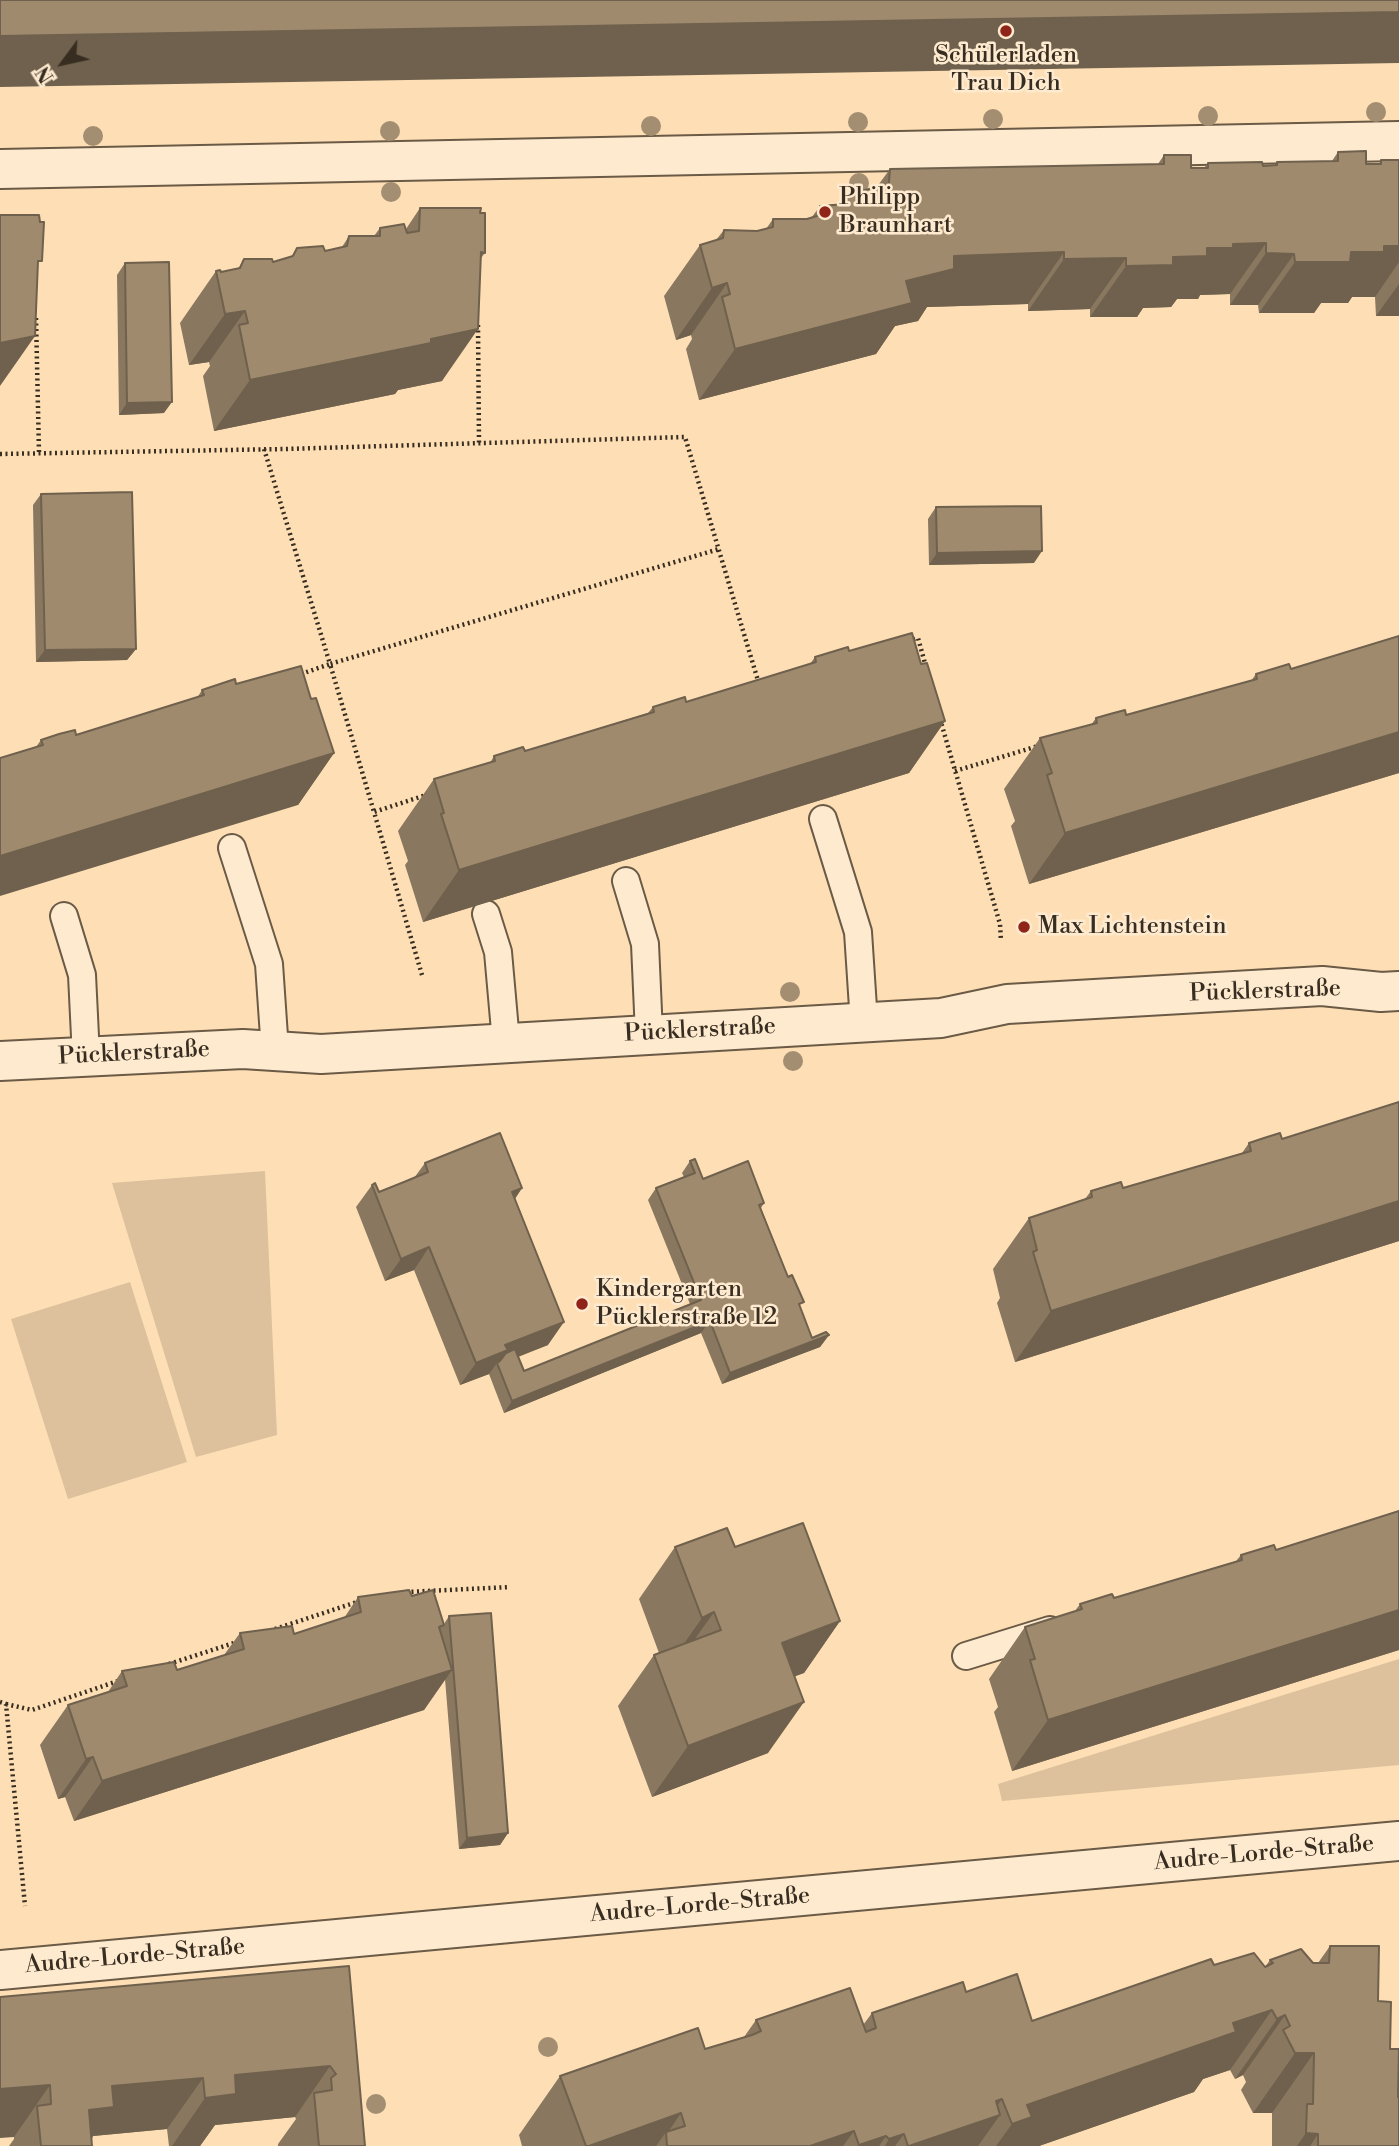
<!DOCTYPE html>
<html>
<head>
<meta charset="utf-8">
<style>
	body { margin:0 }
	#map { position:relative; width:1399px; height:2146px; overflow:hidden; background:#fedfb5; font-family:"Libre Bodoni",serif }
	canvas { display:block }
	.north { position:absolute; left:28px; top:28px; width:70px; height:70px; -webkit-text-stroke:5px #feeacf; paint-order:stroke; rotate:237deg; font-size:19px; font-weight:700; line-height:28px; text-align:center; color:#382d21 }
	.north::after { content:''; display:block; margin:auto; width:24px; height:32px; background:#382d21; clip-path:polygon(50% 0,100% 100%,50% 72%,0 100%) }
</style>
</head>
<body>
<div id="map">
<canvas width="1399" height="2146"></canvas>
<div class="north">N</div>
</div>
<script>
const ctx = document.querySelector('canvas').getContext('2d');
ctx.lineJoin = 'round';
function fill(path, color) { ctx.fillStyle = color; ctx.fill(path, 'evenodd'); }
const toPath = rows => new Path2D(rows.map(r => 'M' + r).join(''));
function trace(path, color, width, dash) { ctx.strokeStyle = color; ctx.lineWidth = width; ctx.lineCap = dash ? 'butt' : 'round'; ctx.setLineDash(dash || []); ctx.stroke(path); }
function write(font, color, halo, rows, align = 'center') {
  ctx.font = font + ' "Libre Bodoni",serif'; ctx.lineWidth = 5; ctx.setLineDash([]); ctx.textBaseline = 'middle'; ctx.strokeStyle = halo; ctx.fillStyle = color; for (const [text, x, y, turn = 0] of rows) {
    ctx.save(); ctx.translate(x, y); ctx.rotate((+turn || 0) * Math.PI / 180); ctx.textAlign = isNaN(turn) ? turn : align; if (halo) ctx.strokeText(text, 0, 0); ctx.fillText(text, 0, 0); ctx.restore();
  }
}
fill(toPath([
	[265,1171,277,1435,196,1457,112,1183],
	[130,1282,187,1462,68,1499,11,1319],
	[1399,1659,1399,1765,1002,1801,998,1784]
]), '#dcc19c');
const service = toPath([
	[823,819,858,932,864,1023],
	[232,848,269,964,275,1051],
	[626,881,645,944,649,1034],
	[486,914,498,952,506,1042],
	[64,916,82,975,86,1057],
	[966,1656,1050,1630]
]);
const minor = toPath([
	[0,169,1399,141],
	[0,1061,243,1049,321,1054,941,1018,1007,1004,1322,986,1381,992,1399,991],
	[0,1970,1399,1841]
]);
trace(service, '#6a5a46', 30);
trace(minor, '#6a5a46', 42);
trace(toPath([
	[36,318,39,453],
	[478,325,479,443],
	[264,449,330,664,719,549],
	[0,454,285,449,685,437,759,684],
	[908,641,918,638,926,667],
	[301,674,330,664,374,812],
	[940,719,1000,924,1001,941],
	[955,771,1038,746],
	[422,975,374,812,426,795],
	[406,1592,510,1587],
	[275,1629,360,1601],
	[169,1664,237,1642],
	[0,1702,6,1704,25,1906],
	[6,1704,32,1710,121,1680]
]), '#382d21', 4.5, [2, 3.5]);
trace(service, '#feeacf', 26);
trace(minor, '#feeacf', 38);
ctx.fillStyle = '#a38e71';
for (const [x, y] of [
	[1376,112],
	[1208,116],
	[993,119],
	[858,122],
	[651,126],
	[390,131],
	[93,136],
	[859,183],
	[391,192],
	[790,992],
	[793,1061],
	[548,2047],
	[376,2104]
]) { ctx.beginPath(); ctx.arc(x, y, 10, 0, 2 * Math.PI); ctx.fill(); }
fill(toPath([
	[1338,152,1366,164,1379,164,1381,160,1399,160,1399,316,1376,316,1375,297,1352,297,1348,303,1321,303,1314,313,1259,313,1258,305,1230,305,1230,294,1200,295,1198,299,1177,299,1171,307,1143,308,1137,317,1090,317,1090,309,1028,311,1028,304,927,307,918,321,895,326,876,354,699,400,686,349,692,339,691,335,676,340,664,296,700,245,716,240,724,230,757,231,766,229,773,219,807,219,812,217,820,206,841,204,847,195,876,188,890,169,1158,164,1164,155,1191,168,1204,168,1208,163,1275,165,1277,162,1332,161],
	[420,208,485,253,481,258,442,381,398,390,395,394,214,431,203,376,210,366,209,362,189,365,180,323,216,271,221,272,238,269,244,259,273,262,291,257,297,248,325,251,342,247,349,236,374,236,380,228,406,229],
	[125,263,164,413,119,415,117,275],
	[41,494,136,649,127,660,36,662,33,505],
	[936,507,1034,563,929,565,928,519],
	[1399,636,1399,773,1029,884,1011,826,1015,821,1004,789,1040,738,1091,725,1096,718,1126,715,1251,681,1256,674,1291,669],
	[849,651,921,664,945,721,909,773,423,922,405,865,408,861,398,831,434,779,490,763,494,756,525,751,648,713,653,707,686,702,810,664,815,657],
	[236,684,311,699,334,753,298,805,36,747,41,740,76,735,197,698,202,690],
	[1399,1102,1399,1241,1015,1362,997,1303,1000,1298,993,1269,1029,1218,1085,1199,1091,1191,1123,1188,1242,1153,1249,1143,1282,1139],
	[690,1161,703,1179,764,1203,761,1208,812,1338,829,1335,820,1347,722,1384,701,1333,504,1413,489,1374,460,1385,414,1270,385,1281,356,1207,372,1185,379,1192,414,1178,425,1163,522,1188,515,1199,548,1345,518,1356,524,1371,690,1304,648,1200,656,1188,684,1177,682,1173],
	[1399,1511,1399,1650,1012,1771,994,1712,998,1707,989,1679,1025,1627,1075,1611,1080,1604,1114,1598,1236,1561,1241,1555,1276,1550],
	[675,1547,735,1547,840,1621,804,1673,794,1676,768,1753,652,1797,618,1706,654,1655,659,1653,639,1599],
	[412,1596,444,1624,449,1616,508,1833,500,1845,459,1849,445,1679,424,1710,74,1821,65,1797,58,1799,40,1745,68,1705,108,1692,122,1671,177,1670,224,1655,240,1633,294,1634,344,1618,358,1597],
	[1330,1946,1378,2001,1390,2049,1398,2097,1399,2146,1272,2146,1272,2113,1253,2113,1241,2090,1246,2082,1243,2075,1235,2079,1230,2070,1203,2079,1194,2092,1039,2146,522,2146,519,2135,560,2076,705,2049,744,2037,756,2020,863,2025,872,2013,966,1992,1032,2021,1214,1965,1265,1967,1270,1960,1318,1963],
	[349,1966,365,2146,278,2146,278,2144,296,2119,295,2117,215,2125,200,2146,169,2146,167,2129,93,2136,92,2139,92,2146,9,2146,14,2139,14,2137,0,1997]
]), '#89775f');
fill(toPath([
	[1399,12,1399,63,0,87,0,36],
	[1266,243,1230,294,1200,295,1198,299,1177,299,1171,307,1143,308,1137,317,1090,317,1126,266,1173,257,1207,248,1233,244],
	[1384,246,1399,246,1399,262,1375,297,1352,297,1348,303,1321,303,1314,313,1259,313,1295,262],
	[1064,252,1028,304,927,307,918,321,895,326,876,354,699,400,735,349,906,281,954,256],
	[1266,253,1294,254,1258,305,1230,305],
	[1126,258,1090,309,1028,311,1064,259],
	[727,283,691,335,676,340,712,288],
	[1399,284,1399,316,1376,316],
	[245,311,209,362,189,365,225,314],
	[478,329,442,381,398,390,395,394,214,431,250,380],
	[35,336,0,386,0,343],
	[172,402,164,413,119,415,127,403],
	[1042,551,1034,563,929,565,937,553],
	[136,649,127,660,36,662,45,650],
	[945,721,909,773,423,922,459,870],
	[1399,732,1399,773,1029,884,1065,833],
	[334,753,298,805,0,896,0,856],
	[522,1188,507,1210,512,1192],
	[1399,1201,1399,1241,1015,1362,1051,1311],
	[429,1247,414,1270,385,1281,401,1259],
	[710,1321,701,1333,504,1413,512,1401],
	[564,1322,548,1345,498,1365,497,1363,489,1374,460,1385,476,1363,505,1345],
	[829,1335,820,1347,722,1384,730,1373],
	[1399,1610,1399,1650,1012,1771,1048,1720],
	[714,1612,678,1663,666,1669,702,1618],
	[840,1621,804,1673,746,1695,782,1643],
	[452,1670,424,1710,74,1821,102,1781],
	[804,1702,768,1753,652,1797,688,1746],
	[93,1757,65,1797,58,1799,86,1759],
	[508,1833,500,1845,459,1849,467,1838],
	[1272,2010,1230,2070,1203,2079,1194,2092,1039,2146,996,2146,1012,2124,1027,2105,1233,2023],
	[1285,2015,1243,2075,1235,2079,1277,2019],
	[1295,2053,1314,2053,1272,2113,1253,2113],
	[330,2066,295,2117,215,2125,200,2146,172,2146,205,2098,235,2075],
	[203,2078,167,2129,93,2136,86,2146,89,2110,112,2086],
	[50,2085,14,2137,0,2138,0,2089],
	[1002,2099,988,2119,1000,2115,978,2146,909,2146],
	[681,2113,666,2135,666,2132,656,2146,589,2146],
	[854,2131,843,2146,810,2146],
	[1306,2133,1318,2134,1310,2146,1297,2146],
	[904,2134,895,2146,885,2146,889,2139],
	[886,2136,879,2146,859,2146,859,2145]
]), '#6f614d');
const building = toPath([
	[0,0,1399,0,1399,12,0,36,0,0],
	[1366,151,1366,164,1381,164,1381,160,1399,160,1399,246,1384,246,1384,252,1351,252,1350,262,1295,262,1294,254,1266,253,1266,243,1233,244,1233,248,1207,248,1207,256,1173,257,1173,265,1126,266,1126,258,1064,259,1064,252,954,256,954,269,906,281,912,303,735,349,722,297,730,294,727,283,712,288,700,245,723,238,724,230,757,231,773,227,773,219,807,219,820,215,820,206,846,204,847,195,876,187,879,197,890,196,888,193,890,169,1164,164,1164,155,1191,155,1191,168,1208,168,1208,163,1262,162,1263,166,1277,165,1277,162,1338,161,1338,152,1366,151],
	[420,208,481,208,480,213,485,213,485,253,481,252,478,329,431,339,431,343,250,380,239,325,248,323,245,311,225,314,216,271,220,270,221,272,240,268,244,259,272,259,273,262,293,256,297,248,323,246,325,251,347,246,349,236,380,236,380,228,404,224,407,233,419,231,420,208],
	[0,215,39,215,40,222,44,222,42,261,38,261,35,336,0,343,0,215],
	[169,262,172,402,127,403,125,263,169,262],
	[132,492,136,649,45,650,41,494,132,492],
	[1041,506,1042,551,937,553,936,507,1041,506],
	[912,633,921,664,927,663,945,721,459,870,441,814,444,813,434,779,495,761,494,756,523,747,525,751,654,712,653,707,685,697,686,702,816,662,815,657,848,647,849,651,912,633],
	[1399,636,1399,732,1065,833,1047,775,1052,773,1040,738,1097,723,1096,718,1110,714,1125,710,1126,715,1257,679,1256,674,1289,664,1291,669,1399,636],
	[301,666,311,699,316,698,334,753,0,856,0,758,43,745,41,740,59,734,75,730,76,735,204,695,202,690,235,679,236,684,301,666],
	[1399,1102,1399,1201,1051,1311,1033,1252,1037,1250,1029,1218,1092,1197,1091,1191,1121,1182,1123,1188,1251,1151,1249,1143,1264,1138,1280,1133,1282,1139,1399,1102],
	[500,1133,522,1188,512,1192,564,1322,505,1345,508,1350,476,1363,429,1247,401,1259,372,1185,375,1183,379,1192,404,1182,428,1172,425,1163,500,1133],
	[695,1159,703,1179,748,1161,764,1203,759,1205,788,1277,792,1275,804,1302,799,1304,812,1338,826,1332,829,1335,730,1373,710,1321,512,1401,497,1363,500,1361,506,1353,515,1349,524,1371,701,1300,656,1188,695,1173,690,1161,695,1159],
	[1399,1511,1399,1610,1048,1720,1030,1660,1035,1659,1025,1627,1082,1609,1080,1604,1112,1594,1114,1598,1242,1560,1241,1555,1274,1545,1276,1550,1399,1511],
	[803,1523,840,1621,782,1643,804,1702,688,1746,654,1655,721,1630,714,1612,702,1618,675,1547,727,1528,735,1547,803,1523],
	[409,1590,412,1596,433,1590,444,1625,439,1627,452,1670,102,1781,93,1757,86,1759,68,1705,127,1686,122,1671,174,1662,177,1670,244,1649,240,1633,292,1626,294,1634,361,1612,358,1597,409,1590],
	[491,1613,508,1833,467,1838,449,1616,491,1613],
	[1330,1946,1379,1946,1378,2001,1391,2002,1390,2049,1399,2049,1398,2097,1399,2097,1399,2146,1318,2146,1318,2134,1306,2133,1307,2104,1313,2104,1314,2053,1295,2053,1283,2030,1290,2026,1285,2015,1277,2019,1272,2010,1233,2023,1236,2032,1027,2105,1032,2117,1012,2124,1002,2099,996,2101,1000,2115,909,2146,908,2146,904,2134,889,2139,886,2136,859,2145,854,2131,810,2146,667,2146,666,2132,685,2126,681,2113,589,2146,586,2146,560,2076,698,2028,705,2049,752,2035,761,2031,756,2020,850,1988,866,2032,876,2028,872,2013,963,1982,966,1992,1017,1974,1032,2021,1211,1959,1214,1965,1254,1953,1265,1967,1273,1963,1270,1960,1301,1949,1313,1963,1329,1963,1330,1946],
	[349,1966,365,2146,319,2146,314,2093,332,2090,331,2078,336,2074,330,2066,235,2075,236,2094,205,2098,203,2078,112,2086,114,2107,89,2110,92,2146,41,2146,37,2106,51,2104,50,2085,0,2089,0,1997,349,1966]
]);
fill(building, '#9f8a6e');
trace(building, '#6f614d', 2);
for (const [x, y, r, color] of [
	[1006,31,7,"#8f2418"],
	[825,212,7,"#8f2418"],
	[1024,927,7,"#8f2418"],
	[582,1304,7,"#8f2418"]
]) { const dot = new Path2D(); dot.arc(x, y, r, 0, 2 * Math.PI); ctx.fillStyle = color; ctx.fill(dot); trace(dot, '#feeacf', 2.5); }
write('24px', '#382d21', '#feeacf', [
	["Schülerladen",1006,56,"center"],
	["Trau Dich",1006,84,"center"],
	["Philipp",839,198],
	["Braunhart",839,226],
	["Max Lichtenstein",1038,927],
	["Kindergarten",596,1290],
	["Pücklerstraße 12",596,1318]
], 'left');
write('24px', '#382d21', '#feeacf', [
	["Pücklerstraße",1265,992,-2],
	["Pücklerstraße",700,1031,-3],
	["Pücklerstraße",134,1054,-3],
	["Audre-Lorde-Straße",1264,1854,-5],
	["Audre-Lorde-Straße",700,1906,-5],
	["Audre-Lorde-Straße",135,1957,-5]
]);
</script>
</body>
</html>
